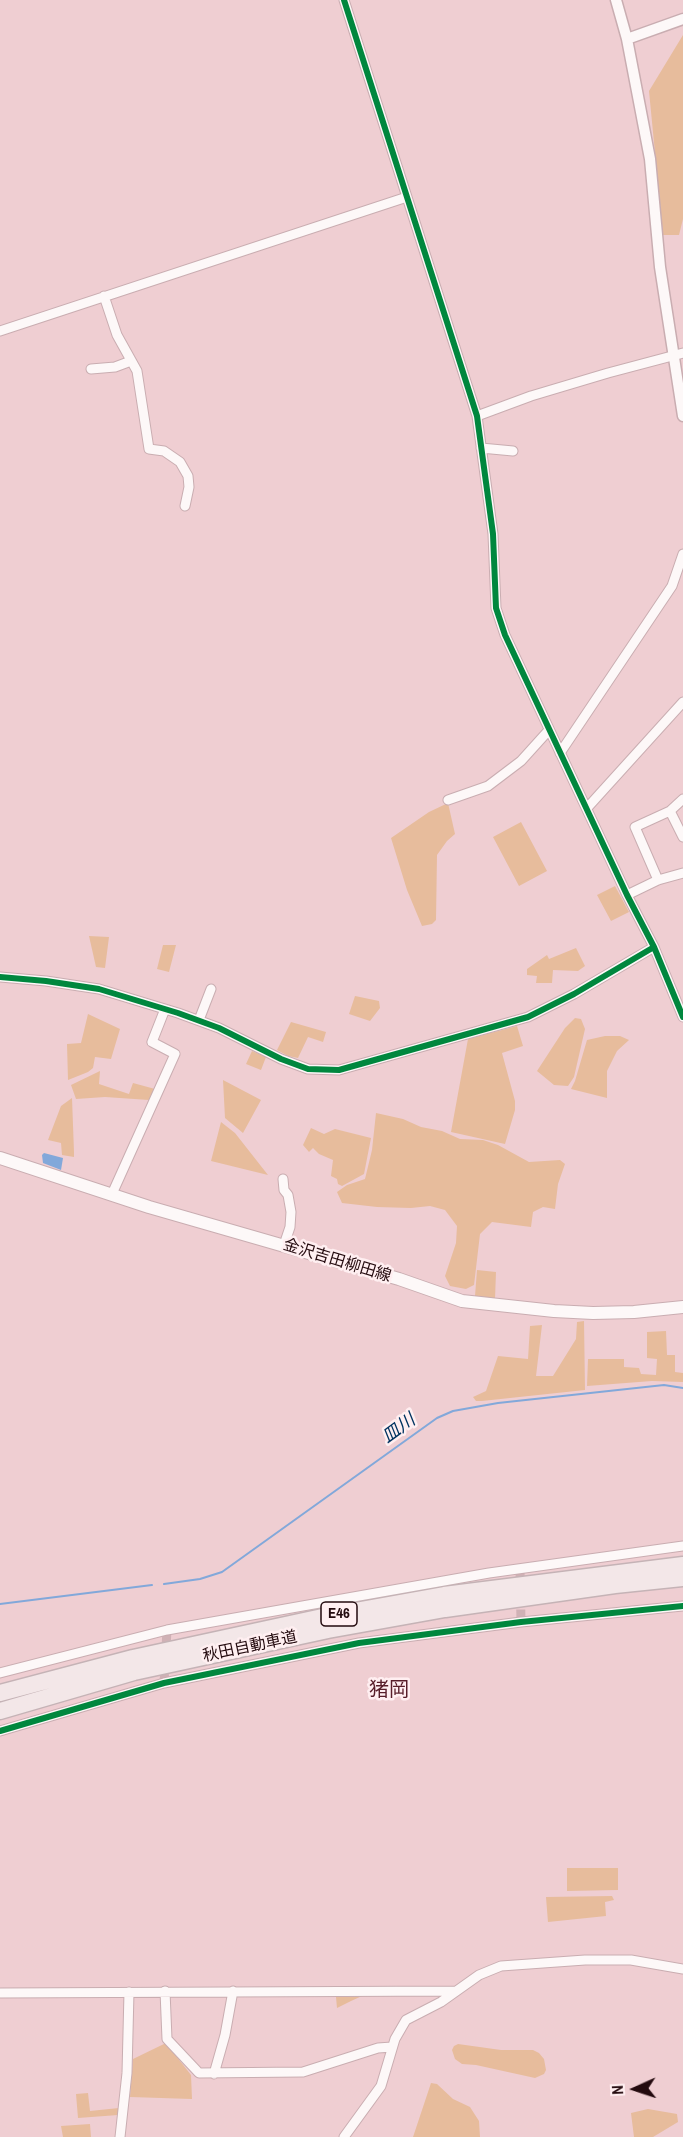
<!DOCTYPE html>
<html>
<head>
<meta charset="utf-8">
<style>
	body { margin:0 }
	#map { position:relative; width:683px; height:2137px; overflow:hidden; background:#efced2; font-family:"Archivo Narrow",sans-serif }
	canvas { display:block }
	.north { position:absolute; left:605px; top:2059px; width:60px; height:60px; -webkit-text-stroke:4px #ffeff1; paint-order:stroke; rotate:267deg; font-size:16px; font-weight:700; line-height:24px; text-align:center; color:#230a0e }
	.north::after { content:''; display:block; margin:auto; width:21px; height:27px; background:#230a0e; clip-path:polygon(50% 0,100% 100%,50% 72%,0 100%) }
</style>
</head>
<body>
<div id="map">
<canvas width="683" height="2137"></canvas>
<div class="north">N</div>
</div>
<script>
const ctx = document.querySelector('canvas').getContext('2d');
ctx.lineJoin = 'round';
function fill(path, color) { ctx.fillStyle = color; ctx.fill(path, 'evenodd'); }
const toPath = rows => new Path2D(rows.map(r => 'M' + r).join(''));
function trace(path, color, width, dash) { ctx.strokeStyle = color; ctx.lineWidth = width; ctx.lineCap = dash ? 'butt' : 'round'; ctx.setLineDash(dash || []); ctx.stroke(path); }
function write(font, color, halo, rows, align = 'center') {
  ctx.font = font + ' "Archivo Narrow","Noto Sans JP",sans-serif'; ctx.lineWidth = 5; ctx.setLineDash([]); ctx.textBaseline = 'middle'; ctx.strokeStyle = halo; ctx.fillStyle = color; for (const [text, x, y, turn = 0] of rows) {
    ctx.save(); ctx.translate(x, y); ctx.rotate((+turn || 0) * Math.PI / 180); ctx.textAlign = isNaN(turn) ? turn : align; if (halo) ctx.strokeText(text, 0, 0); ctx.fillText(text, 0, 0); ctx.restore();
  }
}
fill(toPath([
	[683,35,683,219,679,235,663,235,649,91],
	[448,803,455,834,447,841,437,855,436,920,432,924,422,926,407,890,391,838,429,812],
	[521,822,547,871,519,886,493,837],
	[615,886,629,912,611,921,597,895],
	[89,936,109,937,105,968,96,967],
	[163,945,176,945,169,972,157,969],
	[576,948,585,966,578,971,553,970,552,983,536,983,537,976,527,975,527,969,547,955,549,959],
	[355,996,379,1001,380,1008,370,1021,349,1014],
	[88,1014,120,1029,111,1059,95,1057,93,1068,88,1072,68,1080,67,1044,81,1043],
	[575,1018,581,1019,585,1029,574,1077,568,1086,554,1085,537,1071,565,1028],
	[291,1022,326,1032,323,1042,308,1037,298,1058,288,1056,277,1050],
	[517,1026,523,1046,502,1053,515,1101,515,1110,505,1144,451,1132,468,1039],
	[605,1036,620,1036,629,1040,617,1051,607,1071,607,1098,571,1089,575,1081,587,1040],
	[252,1051,266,1057,261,1070,246,1064],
	[100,1071,99,1084,129,1094,133,1083,155,1089,149,1100,105,1097,76,1099,71,1085],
	[223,1080,261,1100,243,1133,225,1118],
	[72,1098,74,1152,74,1157,62,1155,61,1143,48,1140,61,1106],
	[376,1113,403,1119,421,1127,442,1131,460,1139,483,1140,498,1145,529,1162,560,1160,565,1164,558,1184,555,1209,543,1207,533,1212,531,1227,492,1222,480,1234,474,1285,466,1289,450,1286,445,1276,456,1243,457,1226,445,1210,430,1206,411,1208,377,1207,342,1203,337,1192,347,1185,365,1179,372,1150],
	[221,1122,235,1133,268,1175,211,1161],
	[311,1128,324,1134,335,1129,371,1138,364,1174,342,1186,338,1184,337,1179,331,1176,333,1160,319,1154,313,1148,309,1152,303,1145],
	[477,1270,496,1272,495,1299,475,1296],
	[584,1321,585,1390,482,1401,476,1401,473,1397,486,1391,498,1356,528,1359,530,1326,542,1325,536,1376,553,1376,576,1339,577,1322],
	[666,1331,667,1355,675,1355,675,1372,683,1373,683,1382,652,1381,587,1386,588,1359,624,1359,624,1367,639,1368,641,1374,656,1375,657,1359,647,1358,647,1332],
	[567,1868,618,1868,618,1890,567,1891],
	[612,1896,614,1900,605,1902,606,1916,548,1922,546,1897],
	[362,1996,351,2001,337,2008,336,1997],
	[166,2043,191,2075,192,2099,130,2097,133,2059],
	[458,2044,501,2050,533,2050,539,2053,544,2059,546,2070,544,2074,535,2078,476,2065,462,2064,455,2059,452,2050,454,2046],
	[431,2083,437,2084,453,2099,470,2107,479,2121,480,2137,413,2137],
	[88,2093,90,2111,119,2108,118,2115,78,2118,76,2094],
	[648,2109,677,2114,678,2122,653,2137,634,2137,631,2113],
	[90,2124,91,2137,63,2137,61,2126]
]), '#e7bc9c');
fill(toPath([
	[44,1153,63,1158,61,1170,43,1163,42,1155]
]), '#82a8da');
trace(toPath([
	[164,1584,200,1579,222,1572,437,1418,453,1411,498,1403,664,1385,683,1388],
	[0,1604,152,1585]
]), '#82a8da', 2);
trace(toPath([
	[520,1569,521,1622],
	[164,1683,167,1630]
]), '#d0b1b5', 9, [9, 4.5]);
const minor = toPath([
	[344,0,477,416,493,534,496,608,505,635,627,895,654,947,683,1017],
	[104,296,117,335,137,371,149,449,164,451,180,462,188,476,189,487,185,506],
	[0,331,407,197],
	[91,369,115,367,131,361],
	[477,416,531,396,608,373,683,353],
	[481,448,513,451],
	[560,753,672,586,683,554],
	[448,800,488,786,521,761,549,730],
	[587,808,683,702],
	[670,811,683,837],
	[658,880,635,827,670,811,683,799],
	[627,895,658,880,683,873],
	[0,977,46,981,99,989,178,1013,219,1028,281,1059,308,1069,339,1070,528,1017,574,994,654,947],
	[199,1020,211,989],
	[283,1179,284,1190,288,1195,291,1212,290,1227,284,1245],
	[112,1194,175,1054,152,1042,165,1009],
	[0,1673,167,1630,489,1573,683,1546],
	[0,1731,164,1683,359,1643,521,1622,683,1606],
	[165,1991,167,2039,199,2073,303,2072,378,2048,392,2047],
	[0,1993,455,1991],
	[214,2074,225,2035,233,1991],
	[120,2137,127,2073,129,1992],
	[344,2137,381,2086,395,2039,406,2020,441,2002,479,1975,501,1966,585,1960,631,1960,683,1969]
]);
const tertiary = toPath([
	[616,0,627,39,650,159,660,267,683,416],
	[627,39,683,19]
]);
const secondary = toPath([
	[0,1158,149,1207,399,1279,462,1301,554,1311,593,1313,634,1312,683,1307]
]);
const motorway = toPath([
	[0,1693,133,1658,327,1616,444,1595,683,1565],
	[0,1711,134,1672,328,1630,445,1609,615,1585,683,1578]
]);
trace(minor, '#c9adb1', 11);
trace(tertiary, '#c9adb1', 13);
trace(secondary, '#c9adb1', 14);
trace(motorway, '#c5b3b6', 19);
trace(minor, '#fdf8f8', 9);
trace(tertiary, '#fdf8f8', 10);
trace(secondary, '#fdf8f8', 12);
trace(motorway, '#f3e7e8', 16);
trace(toPath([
	[344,0,477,416,493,534,496,608,505,635,627,895,654,947,683,1017],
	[0,977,46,981,99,989,178,1013,219,1028,281,1059,308,1069,339,1070,528,1017,574,994,654,947],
	[0,1731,164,1683,359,1643,521,1622,683,1606]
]), '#00873e', 6);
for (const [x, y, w] of [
	[339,1614,36]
]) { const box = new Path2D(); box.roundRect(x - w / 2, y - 12, w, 24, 4.5); ctx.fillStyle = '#ffeff1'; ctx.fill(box); trace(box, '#230a0e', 1.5); }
write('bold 15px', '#230a0e', null, [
	["E46",339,1614]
]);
write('16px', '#230a0e', '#ffeff1', [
	["金沢吉田柳田線",337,1261,17],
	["秋田自動車道",250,1647,-12]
]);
write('italic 18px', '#003360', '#ffeff1', [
	["皿川",399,1429,-36]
]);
write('20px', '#581e2a', '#ffeff1', [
	["猪岡",389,1691]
]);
</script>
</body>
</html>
